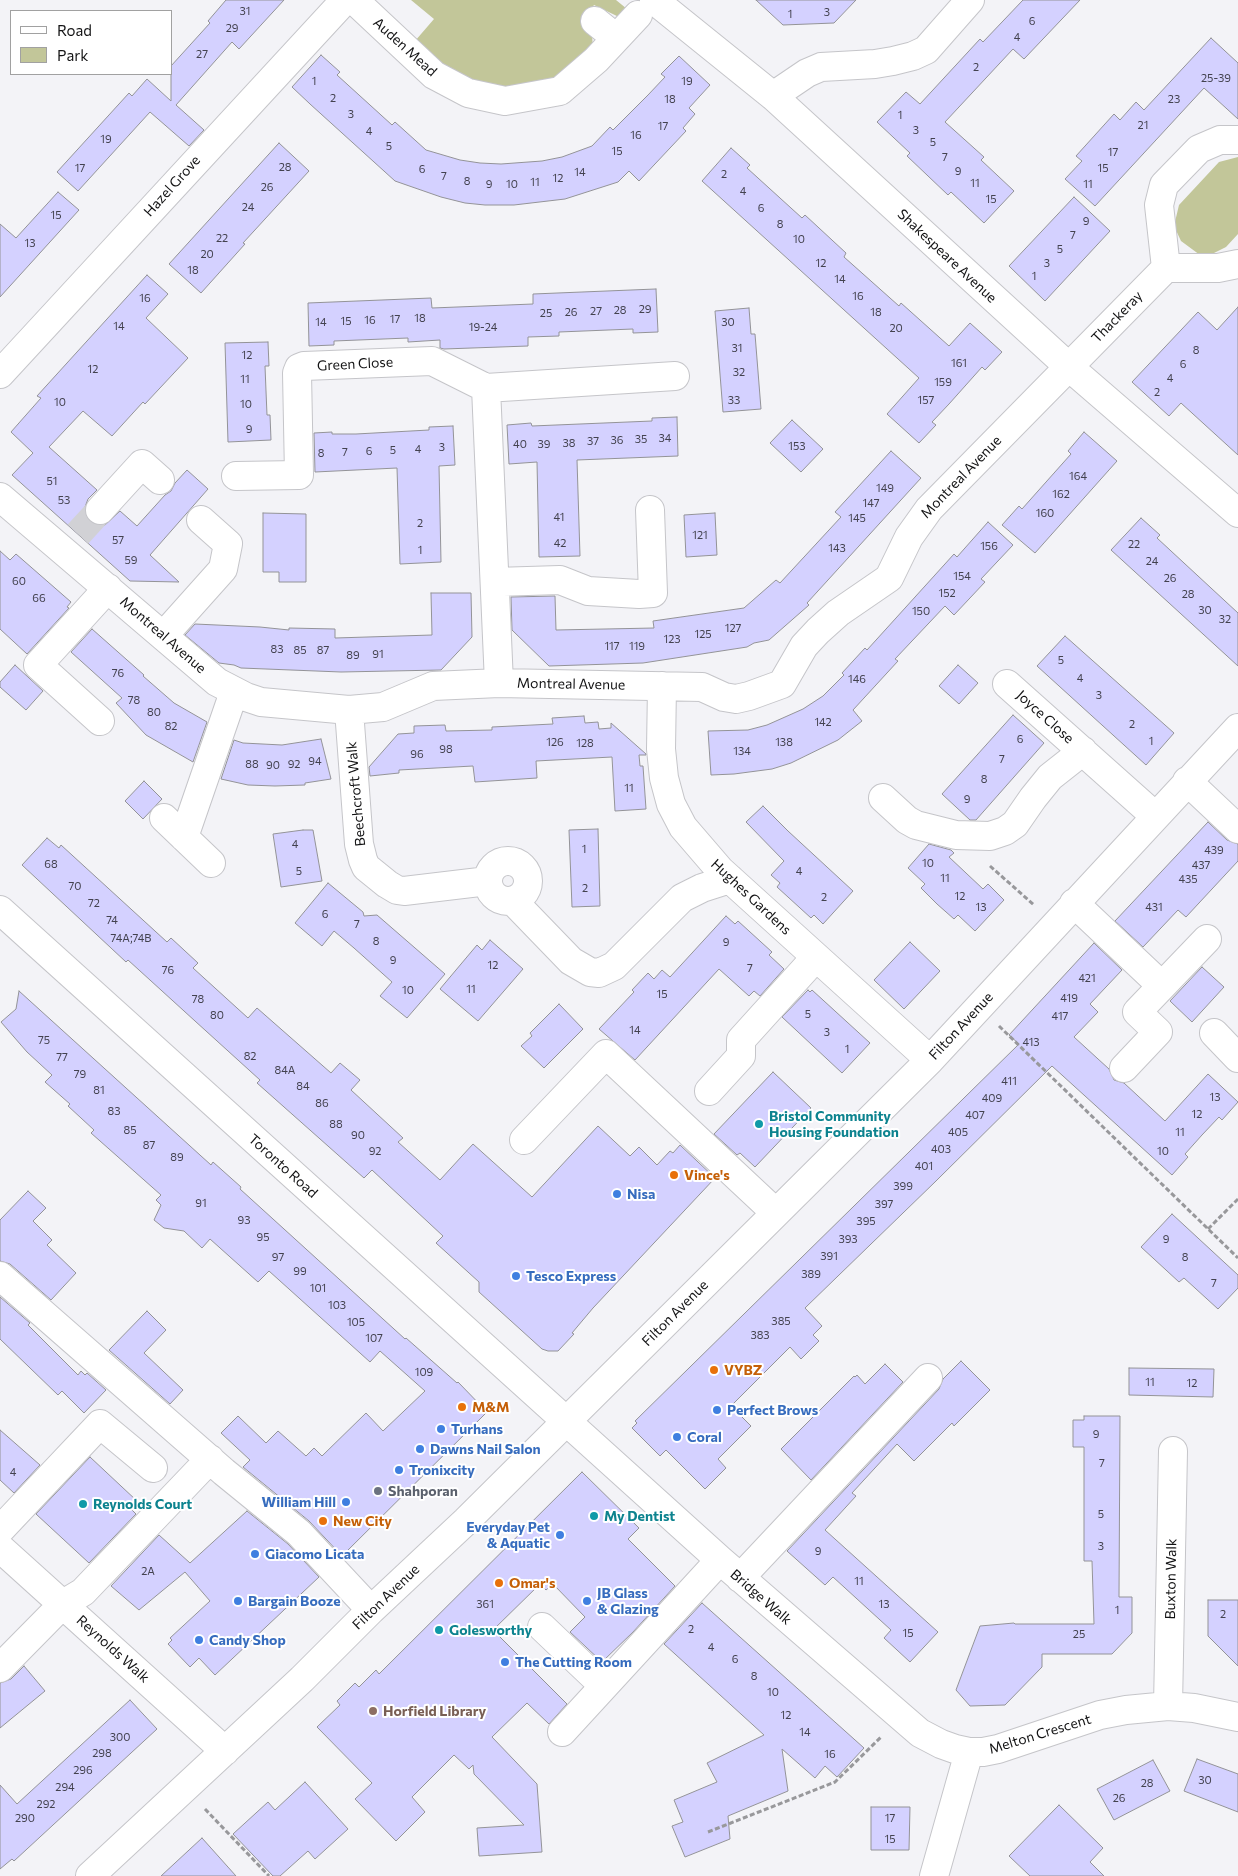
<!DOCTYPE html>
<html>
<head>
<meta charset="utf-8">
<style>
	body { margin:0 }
	#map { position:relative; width:1238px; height:1876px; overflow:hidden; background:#f3f3f7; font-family:Commissioner,sans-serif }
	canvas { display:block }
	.legend { position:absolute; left:10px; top:10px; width:162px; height:65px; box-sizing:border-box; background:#fff; border:1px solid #a1a1a1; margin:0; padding:6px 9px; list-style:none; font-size:15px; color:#131314 }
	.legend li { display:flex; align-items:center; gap:10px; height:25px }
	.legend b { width:25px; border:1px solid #a1a1a1 }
</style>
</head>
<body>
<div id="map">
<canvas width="1238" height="1876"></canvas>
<ul class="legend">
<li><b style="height:6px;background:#fff"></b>Road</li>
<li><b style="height:14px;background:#c2c699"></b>Park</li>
</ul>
</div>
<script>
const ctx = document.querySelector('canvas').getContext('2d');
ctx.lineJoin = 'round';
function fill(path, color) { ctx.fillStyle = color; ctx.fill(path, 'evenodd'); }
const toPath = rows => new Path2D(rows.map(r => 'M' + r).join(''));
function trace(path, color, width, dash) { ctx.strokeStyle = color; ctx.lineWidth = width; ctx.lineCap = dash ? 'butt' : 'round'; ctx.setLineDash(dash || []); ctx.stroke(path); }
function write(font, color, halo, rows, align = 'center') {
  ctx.font = font + ' Commissioner,sans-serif'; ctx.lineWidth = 4; ctx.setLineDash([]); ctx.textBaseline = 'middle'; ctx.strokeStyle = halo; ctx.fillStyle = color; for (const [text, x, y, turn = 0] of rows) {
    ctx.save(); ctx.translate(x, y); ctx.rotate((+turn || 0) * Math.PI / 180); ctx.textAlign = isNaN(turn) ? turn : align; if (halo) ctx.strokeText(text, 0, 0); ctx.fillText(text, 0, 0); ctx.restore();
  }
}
fill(toPath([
	[411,0,616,0,627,9,619,17,594,5,582,22,592,34,593,49,582,64,542,86,491,91,434,65,415,41,434,19],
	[1238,157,1238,234,1226,247,1214,253,1200,255,1181,241,1174,226,1179,205,1219,162]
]), '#c2c699');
const building = toPath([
	[226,0,284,0,239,49,232,42,176,105,204,130,189,146,150,112,78,191,57,172,129,93,132,96,147,79,171,101,171,66,210,23,208,21,226,0],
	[756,0,856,0,834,23,783,25,756,0],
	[1023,0,1080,0,1024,59,1013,49,945,122,984,157,981,160,1014,191,984,223,951,192,948,195,907,156,910,153,877,122,906,92,920,104,980,39,983,42,1023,0],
	[1211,38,1238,63,1238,119,1204,88,1095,206,1065,179,1082,161,1076,156,1114,114,1120,120,1136,102,1144,110,1211,38],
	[321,55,340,72,337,75,392,125,395,122,426,150,460,160,480,163,501,164,542,161,562,157,592,146,610,127,613,130,648,95,665,77,661,74,679,56,710,85,689,108,695,114,683,128,686,131,639,181,629,171,618,182,565,199,514,205,485,205,465,203,441,197,395,181,310,104,292,87,321,55],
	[279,143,309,171,243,243,245,244,201,293,169,264,279,143],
	[731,148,750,165,747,168,802,218,805,215,846,253,844,257,899,306,901,303,949,346,970,323,1002,352,985,370,982,367,949,404,932,422,936,425,919,443,887,414,919,378,702,181,731,148],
	[58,192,79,210,0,297,0,224,16,238,58,192],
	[1074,197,1110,231,1045,301,1009,266,1074,197],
	[147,275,168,294,146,318,188,358,145,404,143,402,112,436,83,411,49,447,97,490,88,499,85,507,85,515,90,522,96,525,105,525,120,511,137,526,165,495,171,491,175,483,187,470,208,489,150,555,179,582,130,581,12,475,33,453,11,432,41,398,37,396,147,275],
	[656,289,658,332,633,333,633,329,559,332,559,336,528,337,528,346,444,349,440,348,440,340,408,342,408,338,334,341,334,345,309,346,308,303,431,298,432,308,533,304,533,294,656,289],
	[1238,307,1238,455,1181,403,1169,416,1132,382,1198,312,1217,330,1238,307],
	[749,308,751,334,755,334,761,409,723,412,715,311,749,308],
	[268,342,269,366,265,366,266,391,267,415,270,415,271,440,228,442,225,343,268,342],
	[677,417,678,456,577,460,580,556,539,557,537,462,509,464,507,425,531,423,532,426,652,421,652,418,677,417],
	[792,420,823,449,801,472,770,443,792,420],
	[453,426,455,465,439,466,441,562,400,564,397,468,315,472,314,433,332,432,332,434,356,434,429,430,429,427,453,426],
	[1084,432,1117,461,1035,553,1002,525,1019,506,1022,509,1038,491,1071,454,1068,451,1084,432],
	[891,451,921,478,807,603,809,605,769,640,754,643,747,647,643,663,549,666,512,630,511,597,555,596,556,630,654,628,653,621,744,608,776,580,780,583,841,517,835,512,891,451],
	[263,513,306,514,306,582,279,582,279,572,263,572,263,513],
	[715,513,717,555,686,557,684,515,715,513],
	[1141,518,1160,535,1157,538,1238,613,1238,666,1111,550,1141,518],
	[988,522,1013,545,981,579,985,582,954,615,945,606,895,659,898,661,853,710,862,721,838,740,791,763,772,769,734,774,711,775,708,731,748,730,767,725,803,709,823,696,844,675,842,673,865,648,867,650,954,554,957,557,988,522],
	[0,551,10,560,16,554,71,602,67,607,69,608,27,654,0,629,0,551],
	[431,593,471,593,472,637,441,670,341,672,241,668,234,665,219,663,185,635,195,624,260,627,289,630,289,628,335,629,335,638,432,635,431,593],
	[92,629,144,675,143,676,174,703,207,722,193,762,146,735,116,703,122,698,71,652,92,629],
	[1065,636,1174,733,1146,765,1037,666,1065,636],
	[15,665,43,691,26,710,0,687,0,682,15,665],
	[958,665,978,683,959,704,939,686,958,665],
	[1013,715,1044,743,976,820,970,820,942,794,1013,715],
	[584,716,585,723,598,722,599,729,611,728,611,723,646,754,646,755,639,755,640,766,643,766,646,809,615,811,612,757,536,761,537,778,475,782,473,766,399,770,399,773,370,776,369,767,398,734,414,733,414,726,445,725,446,731,492,730,492,727,553,724,552,718,584,716],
	[321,739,331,779,305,783,305,785,275,786,248,785,221,779,234,740,243,743,282,745,321,739],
	[144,781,162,799,143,819,125,801,144,781],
	[763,806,788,831,853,891,823,924,814,915,811,918,777,887,780,883,771,875,784,861,746,822,763,806],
	[1208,822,1227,840,1238,844,1238,861,1186,917,1178,910,1143,947,1115,921,1208,822],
	[598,829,600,906,572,907,569,830,598,829],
	[303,830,313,830,322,881,281,887,273,834,303,830],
	[47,838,59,848,61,845,167,942,171,938,198,963,193,968,248,1018,257,1008,331,1073,340,1063,360,1080,351,1090,403,1138,398,1142,440,1180,473,1144,532,1197,598,1126,630,1156,639,1147,657,1165,670,1151,673,1153,680,1145,715,1178,593,1308,572,1333,574,1334,558,1351,548,1351,542,1349,479,1292,479,1282,436,1243,443,1236,372,1170,364,1178,257,1083,260,1080,195,1021,128,960,126,962,22,865,47,838],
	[929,844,951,850,954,853,949,857,983,889,988,884,1004,900,975,931,958,915,954,919,937,904,921,888,925,884,908,868,929,844],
	[328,883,363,912,364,916,377,915,445,974,407,1018,380,996,392,982,354,948,334,931,322,946,295,923,328,883],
	[726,916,735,924,738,921,772,952,769,955,784,969,760,996,754,991,749,996,719,969,635,1060,599,1029,634,992,632,990,648,973,654,979,662,970,670,977,726,916],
	[490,940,523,969,478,1021,440,989,477,945,482,950,490,940],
	[910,942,940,971,904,1009,874,980,910,942],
	[1094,943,1122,970,1090,1004,1098,1012,1074,1037,1109,1069,1114,1080,1124,1083,1165,1121,1208,1074,1238,1102,1222,1120,1219,1117,1202,1135,1185,1154,1188,1157,1172,1175,1052,1066,936,1181,805,1308,822,1326,813,1335,819,1341,801,1359,790,1347,731,1406,751,1426,718,1459,726,1468,705,1489,666,1450,660,1456,632,1428,637,1423,635,1421,1019,1044,1009,1035,1094,943],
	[1202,967,1224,987,1192,1022,1170,1001,1202,967],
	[808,990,810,992,812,990,870,1043,842,1073,782,1017,808,990],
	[19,991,211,1165,213,1162,241,1187,240,1189,405,1339,406,1338,457,1383,458,1382,487,1412,342,1556,309,1521,243,1467,250,1460,221,1433,238,1416,266,1443,278,1431,306,1456,314,1448,322,1456,366,1413,383,1431,425,1391,380,1351,370,1362,269,1271,258,1282,210,1239,202,1248,184,1231,164,1228,154,1220,161,1205,156,1200,161,1195,91,1133,94,1130,68,1106,70,1104,45,1082,52,1075,27,1052,1,1022,16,1009,19,991],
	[559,1004,583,1029,544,1068,521,1046,532,1036,530,1033,559,1004],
	[773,1072,811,1108,755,1167,740,1153,737,1155,714,1134,773,1072],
	[28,1191,46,1208,33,1221,52,1240,47,1245,76,1273,51,1300,10,1264,0,1261,0,1220,28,1191],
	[1172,1214,1238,1275,1238,1288,1218,1309,1184,1278,1179,1282,1141,1247,1172,1214],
	[0,1297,30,1323,28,1325,78,1375,81,1371,85,1375,87,1373,106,1390,84,1413,62,1391,58,1395,0,1339,0,1297],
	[147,1311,166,1330,144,1353,183,1390,170,1404,109,1350,147,1311],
	[961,1361,990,1390,954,1426,952,1423,914,1461,897,1444,852,1493,856,1496,825,1530,938,1632,910,1662,884,1638,891,1630,833,1577,825,1585,787,1551,939,1389,943,1379,961,1361],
	[885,1364,903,1382,811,1480,781,1449,854,1376,855,1377,857,1375,865,1384,885,1364],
	[1129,1368,1214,1369,1213,1397,1129,1395,1129,1368],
	[1084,1416,1120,1416,1119,1597,1132,1597,1132,1633,1112,1654,1042,1654,1042,1667,1005,1705,970,1706,956,1690,980,1626,1014,1623,1015,1624,1094,1624,1092,1561,1084,1561,1084,1447,1073,1447,1073,1420,1084,1420,1084,1416],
	[0,1430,40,1465,14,1493,0,1480,0,1430],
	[90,1457,137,1501,130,1508,136,1514,89,1563,36,1514,90,1457],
	[582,1472,639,1528,628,1539,675,1586,633,1632,602,1662,570,1632,585,1617,553,1584,546,1590,540,1584,493,1630,567,1704,549,1724,527,1703,492,1737,537,1784,542,1852,479,1856,477,1828,524,1825,474,1774,473,1765,469,1769,454,1755,412,1797,425,1812,396,1841,355,1799,372,1783,317,1727,340,1705,337,1701,355,1683,359,1687,376,1670,379,1674,582,1472],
	[247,1511,288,1544,319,1577,215,1675,199,1658,190,1667,168,1644,172,1640,170,1638,210,1601,185,1572,139,1610,111,1586,159,1535,190,1563,247,1511],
	[1208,1600,1238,1600,1238,1666,1208,1636,1208,1600],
	[702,1603,864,1748,837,1777,825,1766,815,1778,782,1749,788,1791,728,1816,730,1839,685,1857,672,1826,683,1822,674,1800,717,1782,707,1763,764,1735,664,1644,702,1603],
	[24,1666,45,1691,0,1728,0,1683,11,1679,24,1666],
	[130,1700,157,1729,14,1861,12,1859,0,1869,0,1785,17,1804,130,1700],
	[1197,1759,1238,1774,1238,1812,1184,1791,1197,1759],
	[1153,1760,1170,1791,1114,1820,1097,1789,1153,1760],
	[305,1782,348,1829,315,1859,308,1851,280,1876,273,1876,233,1834,268,1802,275,1810,305,1782],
	[1059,1805,1103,1848,1090,1862,1104,1876,1030,1876,1009,1856,1059,1805],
	[871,1807,910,1807,909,1850,871,1850,871,1807],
	[202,1838,236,1876,161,1876,202,1838]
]);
fill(building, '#d4d1ff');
trace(building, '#939397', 1);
trace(toPath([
	[78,534,100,510]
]), '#d1d1d5', 28, [28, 14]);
const minor = toPath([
	[354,0,434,75,468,93,505,101,560,91,596,60,638,15],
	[654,0,773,96,1069,367,1238,513],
	[595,21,616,38],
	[773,96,807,73,821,67,875,64,893,61,913,56,926,50,970,0],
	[1238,140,1220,140,1199,149,1164,185,1159,205,1166,268,1218,268,1238,264],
	[0,374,345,0],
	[486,388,499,683],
	[236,476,299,475,297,373,299,368,304,366,432,361,486,388,675,376],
	[0,497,217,682,246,697,261,702,349,710,383,707,433,686,499,683,702,687,724,697,736,699,749,696,782,684,804,646,818,631,838,613,889,578,909,537,929,509,1166,268],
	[100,510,142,464,160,480],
	[495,582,560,580,588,591,639,594,653,593,650,510],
	[164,635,223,569,228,544,201,520],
	[1007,684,1155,816],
	[662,686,661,749,664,778,671,804,683,827,720,870,930,1060],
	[349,710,359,844,363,860,366,867,387,884,397,890,404,891,488,881],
	[100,721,38,665,108,588],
	[1187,781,1238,829],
	[883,798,907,820,916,825,956,835,990,836,1005,831,1015,824,1033,798,1050,777,1083,751],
	[164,818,211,863],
	[184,837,234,692],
	'488 881a20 20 0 1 1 40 0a20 20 0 1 1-40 0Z',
	[513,901,571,961,590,972,599,973,614,966,682,898,702,888,730,879],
	[1074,903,1162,986],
	[0,910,720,1560,920,1733,941,1744,955,1749,969,1752,983,1752,998,1749,1100,1715,1126,1710,1168,1706,1194,1708,1238,1717],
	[1214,1033,1238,1058],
	[1124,1068,1158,1032,1137,1012,1207,939],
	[709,1091,741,1056,741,1040,816,957],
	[524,1140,606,1054,776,1213],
	[0,1276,224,1472,299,1533,371,1610],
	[0,1530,100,1424,153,1468],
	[0,1548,225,1751],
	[740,1578,928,1378],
	[542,1627,604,1686],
	[0,1668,63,1604,83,1592,210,1459],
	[1168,1706,1173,1451],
	[562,1732,720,1560],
	[90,1876,302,1679,371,1610,466,1521,930,1060,1238,728],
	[934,1876,969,1752]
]);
trace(minor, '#c5c5c9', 30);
trace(toPath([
	[990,866,1034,905],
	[999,1026,1238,1258],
	[1208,1229,1238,1199],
	[205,1809,269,1876],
	[708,1832,835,1782,881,1737]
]), '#98989b', 3, [5, 2.5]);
trace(minor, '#fff', 28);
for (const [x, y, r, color] of [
	[759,1124,5,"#0f9aa8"],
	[674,1175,5,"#e8710a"],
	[617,1194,5,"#3f7fe0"],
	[516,1276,5,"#3f7fe0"],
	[714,1370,5,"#e8710a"],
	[462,1407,5,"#e8710a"],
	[717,1410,5,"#3f7fe0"],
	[441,1429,5,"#3f7fe0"],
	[677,1437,5,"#3f7fe0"],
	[420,1449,5,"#3f7fe0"],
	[399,1470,5,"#3f7fe0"],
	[378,1491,5,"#6b7280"],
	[346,1502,5,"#3f7fe0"],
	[83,1504,5,"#0f9aa8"],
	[594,1516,5,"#0f9aa8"],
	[323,1521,5,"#e8710a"],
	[560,1535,5,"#3f7fe0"],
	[255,1554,5,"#3f7fe0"],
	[499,1583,5,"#e8710a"],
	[238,1601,5,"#3f7fe0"],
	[587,1601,5,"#3f7fe0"],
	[439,1630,5,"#0f9aa8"],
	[199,1640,5,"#3f7fe0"],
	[505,1662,5,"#3f7fe0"],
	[373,1711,5,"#8d6e63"]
]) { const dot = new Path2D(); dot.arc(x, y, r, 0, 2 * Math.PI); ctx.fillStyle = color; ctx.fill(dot); trace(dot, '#fff', 2); }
write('11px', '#43424f', null, [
	["31",245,11],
	["3",827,12],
	["1",790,14],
	["6",1032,21],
	["29",232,28],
	["4",1017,37],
	["27",202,54],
	["2",976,67],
	["25-39",1216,78],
	["1",314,81],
	["19",687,81],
	["2",333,98],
	["18",670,99],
	["23",1174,99],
	["3",351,114],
	["1",900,115],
	["21",1143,125],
	["17",663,126],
	["3",916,130],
	["4",369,131],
	["16",636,135],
	["19",106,139],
	["5",933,142],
	["5",389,146],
	["15",617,151],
	["17",1113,152],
	["7",945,157],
	["28",285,167],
	["17",80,168],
	["15",1103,168],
	["6",422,169],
	["9",958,171],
	["14",580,172],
	["2",724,174],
	["7",444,176],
	["12",558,178],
	["8",467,181],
	["11",535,182],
	["11",975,183],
	["9",489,184],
	["10",512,184],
	["11",1088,184],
	["26",267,187],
	["4",743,191],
	["15",991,199],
	["24",248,207],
	["6",761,208],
	["15",56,215],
	["9",1086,221],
	["8",780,224],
	["7",1073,235],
	["22",222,238],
	["10",799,239],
	["13",30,243],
	["5",1060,249],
	["20",207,254],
	["12",821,263],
	["3",1047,263],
	["18",193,270],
	["1",1034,276],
	["14",840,279],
	["16",858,296],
	["16",145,298],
	["29",645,309],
	["28",620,310],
	["27",596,311],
	["26",571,312],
	["18",876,312],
	["25",546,313],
	["18",420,318],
	["17",395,319],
	["16",370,320],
	["15",346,321],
	["14",321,322],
	["30",728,322],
	["14",119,326],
	["19-24",483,327],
	["20",896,328],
	["31",737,348],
	["8",1196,350],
	["12",247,355],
	["161",959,363],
	["6",1183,364],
	["12",93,369],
	["32",739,372],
	["4",1170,378],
	["11",245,379],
	["159",943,382],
	["2",1157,392],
	["33",734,400],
	["157",926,400],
	["10",60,402],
	["10",246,404],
	["9",249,429],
	["34",665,438],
	["35",641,439],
	["36",617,440],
	["37",593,441],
	["38",569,443],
	["40",520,444],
	["39",544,444],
	["153",797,446],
	["3",442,447],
	["4",418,449],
	["5",393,450],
	["6",369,451],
	["7",345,452],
	["8",321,453],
	["164",1078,476],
	["51",52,481],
	["149",885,488],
	["162",1061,494],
	["53",64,500],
	["147",871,503],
	["160",1045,513],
	["41",559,517],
	["145",857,518],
	["2",420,523],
	["121",700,535],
	["57",118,540],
	["42",560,543],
	["22",1134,544],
	["156",989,546],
	["143",837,548],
	["1",420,550],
	["59",131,560],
	["24",1152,561],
	["154",962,576],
	["26",1170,578],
	["60",19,581],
	["152",947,593],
	["28",1188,594],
	["66",39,598],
	["30",1205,610],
	["150",921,611],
	["32",1225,619],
	["127",733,628],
	["125",703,634],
	["123",672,639],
	["117",612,646],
	["119",637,646],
	["83",277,649],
	["85",300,650],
	["87",323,650],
	["91",378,654],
	["89",353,655],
	["5",1061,660],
	["76",118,673],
	["4",1080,678],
	["146",857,679],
	["3",1099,695],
	["78",134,700],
	["80",154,712],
	["142",823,722],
	["2",1132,724],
	["82",171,726],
	["6",1020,739],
	["1",1151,741],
	["126",555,742],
	["138",784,742],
	["128",585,743],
	["98",446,749],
	["134",742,751],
	["96",417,754],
	["7",1002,759],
	["94",315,761],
	["88",252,764],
	["92",294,764],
	["90",273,765],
	["8",984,779],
	["11",629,788],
	["9",967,799],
	["4",295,844],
	["1",584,849],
	["439",1214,850],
	["10",928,863],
	["68",51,864],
	["437",1201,865],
	["5",299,871],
	["4",799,871],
	["11",945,878],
	["435",1188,879],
	["70",75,886],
	["2",585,888],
	["12",960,896],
	["2",824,897],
	["72",94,903],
	["13",981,907],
	["431",1154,907],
	["6",325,914],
	["74",112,920],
	["7",357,924],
	["74A;74B",131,938],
	["8",376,941],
	["9",726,942],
	["9",393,960],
	["12",493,965],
	["7",750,968],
	["76",168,970],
	["421",1087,978],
	["11",471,989],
	["10",408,990],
	["15",662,994],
	["419",1069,998],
	["78",198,999],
	["5",808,1014],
	["80",217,1015],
	["417",1060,1016],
	["14",635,1030],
	["3",827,1032],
	["75",44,1040],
	["413",1031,1042],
	["1",847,1049],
	["82",250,1056],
	["77",62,1057],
	["84A",285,1070],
	["79",80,1074],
	["411",1009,1081],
	["84",303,1086],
	["81",99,1090],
	["13",1215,1097],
	["409",992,1098],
	["86",322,1103],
	["83",114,1111],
	["12",1197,1114],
	["407",975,1115],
	["88",336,1124],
	["85",130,1130],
	["405",958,1132],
	["11",1180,1132],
	["90",358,1135],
	["87",149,1145],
	["403",941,1149],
	["92",375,1151],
	["10",1163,1151],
	["89",177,1157],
	["401",924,1166],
	["399",903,1186],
	["91",201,1203],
	["397",884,1204],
	["93",244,1220],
	["395",866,1221],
	["95",263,1237],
	["393",848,1239],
	["9",1166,1239],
	["391",829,1256],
	["97",278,1257],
	["8",1185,1257],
	["99",300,1271],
	["389",811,1274],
	["7",1214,1283],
	["101",318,1288],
	["103",337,1305],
	["385",781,1321],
	["105",356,1322],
	["383",760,1335],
	["107",374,1338],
	["109",424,1372],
	["11",1150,1382],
	["12",1192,1383],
	["9",1096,1434],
	["7",1102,1463],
	["4",13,1472],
	["5",1101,1514],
	["3",1101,1546],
	["9",818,1551],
	["2A",148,1571],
	["11",859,1581],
	["361",485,1604],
	["13",884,1604],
	["1",1117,1610],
	["2",1223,1614],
	["2",691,1629],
	["15",908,1633],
	["25",1079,1634],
	["4",711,1647],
	["6",735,1659],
	["8",754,1676],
	["10",773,1692],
	["12",786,1715],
	["14",805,1732],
	["300",120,1737],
	["298",102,1753],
	["16",830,1754],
	["296",83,1770],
	["30",1205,1780],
	["28",1147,1783],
	["294",65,1787],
	["26",1119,1798],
	["292",46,1804],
	["290",25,1818],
	["17",890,1818],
	["15",890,1839]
]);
write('14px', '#131314', '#fff', [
	["Auden Mead",405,47,42],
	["Hazel Grove",172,186,-48],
	["Shakespeare Avenue",947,256,43],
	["Thackeray",1117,317,-46],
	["Green Close",355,364,-3],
	["Montreal Avenue",961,477,-46],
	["Montreal Avenue",163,635,41],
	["Montreal Avenue",571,684,1],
	["Joyce Close",1045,717,42],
	["Beechcroft Walk",356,794,-95],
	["Hughes Gardens",751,897,43],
	["Filton Avenue",961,1026,-47],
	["Toronto Road",283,1166,42],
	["Filton Avenue",675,1313,-45],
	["Buxton Walk",1171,1579,-89],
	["Filton Avenue",386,1597,-44],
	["Bridge Walk",761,1597,41],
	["Reynolds Walk",113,1649,42],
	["Melton Crescent",1040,1734,-17]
]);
write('bold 14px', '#0d838f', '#fff', [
	["Bristol Community",769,1116],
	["Housing Foundation",769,1132],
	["Reynolds Court",93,1504],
	["My Dentist",604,1516],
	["Golesworthy",449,1630]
], 'left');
write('bold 14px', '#c56008', '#fff', [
	["Vince's",684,1175],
	["VYBZ",724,1370],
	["M&M",472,1407],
	["New City",333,1521],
	["Omar's",509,1583]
], 'left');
write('bold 14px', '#366cbe', '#fff', [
	["Nisa",627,1194],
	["Tesco Express",526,1276],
	["Perfect Brows",727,1410],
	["Turhans",451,1429],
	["Coral",687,1437],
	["Dawns Nail Salon",430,1449],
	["Tronixcity",409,1470],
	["William Hill",336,1502,"right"],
	["Everyday Pet",550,1527,"right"],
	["& Aquatic",550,1543,"right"],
	["Giacomo Licata",265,1554],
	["JB Glass",597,1593],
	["& Glazing",597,1609],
	["Bargain Booze",248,1601],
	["Candy Shop",209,1640],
	["The Cutting Room",515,1662]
], 'left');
write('bold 14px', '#5b616d', '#fff', [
	["Shahporan",388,1491]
], 'left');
write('bold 14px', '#785e54', '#fff', [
	["Horfield Library",383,1711]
], 'left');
</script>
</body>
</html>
